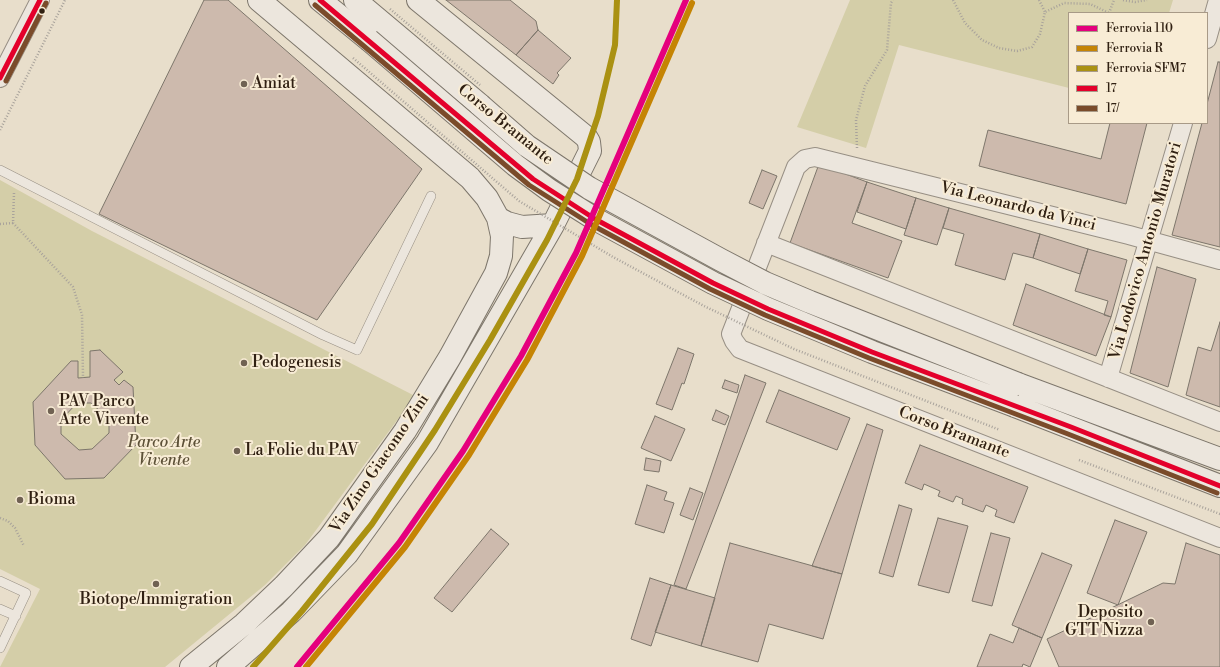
<!DOCTYPE html>
<html>
<head>
<meta charset="utf-8">
<style>
	body { margin:0 }
	#map { position:relative; width:1220px; height:667px; overflow:hidden; background:#e8decb; font-family:"Libre Bodoni",serif }
	canvas { display:block }
	.legend { position:absolute; left:1068px; top:12px; width:140px; height:112px; box-sizing:border-box; background:#f8ecd5; border:1px solid #a89a87; margin:0; padding:5px 7px; list-style:none; font-size:12px; color:#302012 }
	.legend li { display:flex; align-items:center; gap:8px; height:20px }
	.legend b { width:20px; border:1px solid #a89a87 }
</style>
</head>
<body>
<div id="map">
<canvas width="1220" height="667"></canvas>
<ul class="legend">
<li><b style="height:5px;background:#e5007d"></b>Ferrovia 110</li>
<li><b style="height:5px;background:#c58404"></b>Ferrovia R</li>
<li><b style="height:5px;background:#aa9112"></b>Ferrovia SFM7</li>
<li><b style="height:5px;background:#e4002b"></b>17</li>
<li><b style="height:5px;background:#7a4b2a"></b>17/</li>
</ul>
</div>
<script>
const ctx = document.querySelector('canvas').getContext('2d');
ctx.lineJoin = 'round';
function fill(path, color) { ctx.fillStyle = color; ctx.fill(path, 'evenodd'); }
const toPath = rows => new Path2D(rows.map(r => 'M' + r).join(''));
function trace(path, color, width, dash) { ctx.strokeStyle = color; ctx.lineWidth = width; ctx.lineCap = dash ? 'butt' : 'round'; ctx.setLineDash(dash || []); ctx.stroke(path); }
function write(font, color, halo, rows, align = 'center') {
  ctx.font = font + ' "Libre Bodoni",serif'; ctx.lineWidth = 4; ctx.setLineDash([]); ctx.textBaseline = 'middle'; ctx.strokeStyle = halo; ctx.fillStyle = color; for (const [text, x, y, turn = 0] of rows) {
    ctx.save(); ctx.translate(x, y); ctx.rotate((+turn || 0) * Math.PI / 180); ctx.textAlign = isNaN(turn) ? turn : align; if (halo) ctx.strokeText(text, 0, 0); ctx.fillText(text, 0, 0); ctx.restore();
  }
}
fill(toPath([
	[850,0,1173,0,1169,13,1069,13,1069,88,899,45,866,148,797,127],
	[0,180,92,231,415,396,305,545,265,585,165,667,0,667,40,589,0,569]
]), '#d4cea8');
const building = toPath([
	[204,0,228,0,422,169,317,320,99,214,204,0],
	[446,0,510,0,536,21,538,30,516,55,446,0],
	[538,30,571,58,557,73,559,75,553,84,516,55,538,30],
	[1218,62,1220,62,1220,247,1172,235,1202,123,1207,123,1207,104,1218,62],
	[1110,123,1147,123,1126,204,979,166,988,130,1101,159,1110,123],
	[819,164,867,182,852,223,902,241,888,278,790,243,819,164],
	[762,170,777,176,763,209,749,203,762,170],
	[867,182,916,198,906,229,857,212,867,182],
	[916,198,949,208,937,245,904,235,916,198],
	[949,208,1040,234,1033,258,1013,253,1005,280,955,265,964,234,943,228,949,208],
	[1040,234,1088,249,1080,274,1033,258,1040,234],
	[1088,249,1127,260,1111,317,1104,315,1108,301,1075,291,1088,249],
	[1157,267,1196,279,1168,387,1130,373,1157,267],
	[1026,284,1111,317,1096,356,1013,325,1026,284],
	[1220,322,1220,407,1186,395,1198,347,1211,351,1220,322],
	[678,348,694,354,684,384,682,383,672,410,656,404,678,348],
	[100,350,123,372,114,380,119,385,124,380,133,387,136,445,104,478,65,479,35,445,33,402,71,361,78,361,78,378,90,377,90,351,100,350],
	[77,403,91,403,109,419,109,433,92,449,79,450,61,434,61,420,77,403],
	[745,375,766,383,686,589,674,585,745,375],
	[725,380,739,385,737,393,722,388,725,380],
	[779,390,850,418,837,450,766,422,779,390],
	[716,410,729,416,725,425,712,420,716,410],
	[655,416,685,429,671,461,641,448,655,416],
	[867,424,883,430,842,574,812,566,867,424],
	[920,445,1028,487,1014,523,995,516,997,510,986,505,983,512,962,504,963,499,956,496,953,502,938,496,940,491,924,484,922,490,905,483,920,445],
	[646,458,661,461,659,472,644,470,646,458],
	[647,485,667,492,664,500,674,503,664,533,635,524,647,485],
	[690,488,703,493,693,520,680,515,690,488],
	[899,505,912,509,893,577,879,573,899,505],
	[938,518,968,526,949,593,918,585,938,518],
	[1115,520,1147,532,1118,605,1087,593,1115,520],
	[491,529,509,544,452,612,434,598,491,529],
	[991,533,1010,538,992,606,972,601,991,533],
	[730,543,842,574,823,639,769,624,758,662,701,646,730,543],
	[1186,543,1220,555,1220,667,1059,667,1047,639,1163,583,1175,584,1186,543],
	[1042,553,1072,565,1042,638,1012,625,1042,553],
	[650,578,671,585,651,646,631,639,650,578],
	[671,585,715,598,701,646,655,632,671,585],
	[1019,628,1042,638,1030,667,1023,664,1022,667,977,667,990,634,1013,643,1019,628]
]);
fill(building, '#cdbaad');
trace(building, '#7d766b', 1);
const lane = toPath([
	[0,170,323,335,357,350,431,196],
	[0,581,26,593,0,648],
	[0,609,16,616]
]);
const street = toPath([
	[1207,39,1218,0],
	[0,78,40,0],
	[766,243,1220,422],
	[1220,260,1129,235,815,157,805,159,796,167,731,334,734,341,740,349,1220,538],
	[1108,378,1183,123]
]);
const secondary = toPath([
	[320,0,369,40],
	[355,0,480,105],
	[498,218,507,223,522,227,553,225],
	[1018,384,1220,459],
	[1015,406,1220,486],
	[191,667,244,624,284,586,329,538,405,431,450,357,496,273,501,256,502,236,498,218,487,198,470,178,259,0],
	[228,667,291,612,347,554,427,443,553,225,590,151,589,142,586,137,418,0]
]);
trace(lane, '#978f84', 10);
trace(street, '#978f84', 20);
trace(secondary, '#7d766b', 24);
trace(toPath([
	[953,0,965,23,982,40,999,48,1017,51,1032,47,1040,34,1045,12,1064,3,1090,4,1109,13],
	[1039,0,1045,12],
	[1123,0,1135,2,1147,0],
	[1109,13,1114,0],
	[0,130,65,0],
	[857,148,856,120,865,86,887,50,891,3,893,0],
	[14,193,13,223,73,287,82,315,83,378],
	[0,224,13,223],
	[1079,460,1220,514],
	[0,518,8,521,15,528,24,546]
]), '#a8a29b', 2.5, [1, 2]);
trace(lane, '#ece6dd', 9);
trace(street, '#ece6dd', 18);
trace(secondary, '#ece6dd', 22);
const secondaryBridge = toPath([
	[369,40,515,165,549,190,595,219,713,283,768,309,872,352,1015,406],
	[480,105,527,146,589,188,721,260,765,283,810,302,1018,384]
]);
trace(secondaryBridge, '#7d766b', 24, []);
trace(toPath([
	[390,9,480,85],
	[353,58,519,201,613,257,704,306,794,349,1000,430]
]), '#a8a29b', 2.5, [1, 2]);
trace(secondaryBridge, '#ece6dd', 22);
trace(toPath([
	[320,0,533,179,595,219,713,283,768,309,872,352,1071,427,1220,486],
	[0,78,40,0]
]), '#e4002b', 5);
trace(toPath([
	[315,5,529,185,592,225,710,289,765,315,869,358,1068,434,1217,493],
	[6,81,46,3]
]), '#7a4b2a', 5);
trace(toPath([
	[297,667,399,543,463,451,521,356,576,253,686,0]
]), '#e5007d', 6);
trace(toPath([
	[306,667,405,547,469,455,527,360,582,256,692,3]
]), '#c58404', 6);
trace(toPath([
	[253,667,302,611,372,524,435,430,490,340,547,240,577,179,598,116,615,45,617,0]
]), '#aa9112', 6);
for (const [x, y, r, color] of [
	[42,11,3.5,"#302012"],
	[244,84,4,"#706253"],
	[244,363,4,"#706253"],
	[51,411,4,"#706253"],
	[237,451,4,"#706253"],
	[20,500,4,"#706253"],
	[156,584,4,"#706253"],
	[1151,622,4,"#706253"]
]) { const dot = new Path2D(); dot.arc(x, y, r, 0, 2 * Math.PI); ctx.fillStyle = color; ctx.fill(dot); trace(dot, '#f8ecd5', 1.5); }
write('16px', '#302012', '#f8ecd5', [
	["Amiat",252,84],
	["Pedogenesis",252,363],
	["PAV Parco",59,402],
	["Arte Vivente",59,420],
	["La Folie du PAV",245,451],
	["Bioma",28,500],
	["Biotope/Immigration",156,600,"center"],
	["Deposito",1143,613,"right"],
	["GTT Nizza",1143,631,"right"]
], 'left');
write('16px', '#302012', '#f8ecd5', [
	["Corso Bramante",505,125,39],
	["Via Leonardo da Vinci",1018,207,14],
	["Via Lodovico Antonio Muratori",1146,251,-74],
	["Corso Bramante",954,433,21],
	["Via Zino Giacomo Zini",380,464,-56]
]);
write('italic 16px', '#5c5037', '#f8ecd5', [
	["Parco Arte",164,443],
	["Vivente",164,461]
]);
</script>
</body>
</html>
